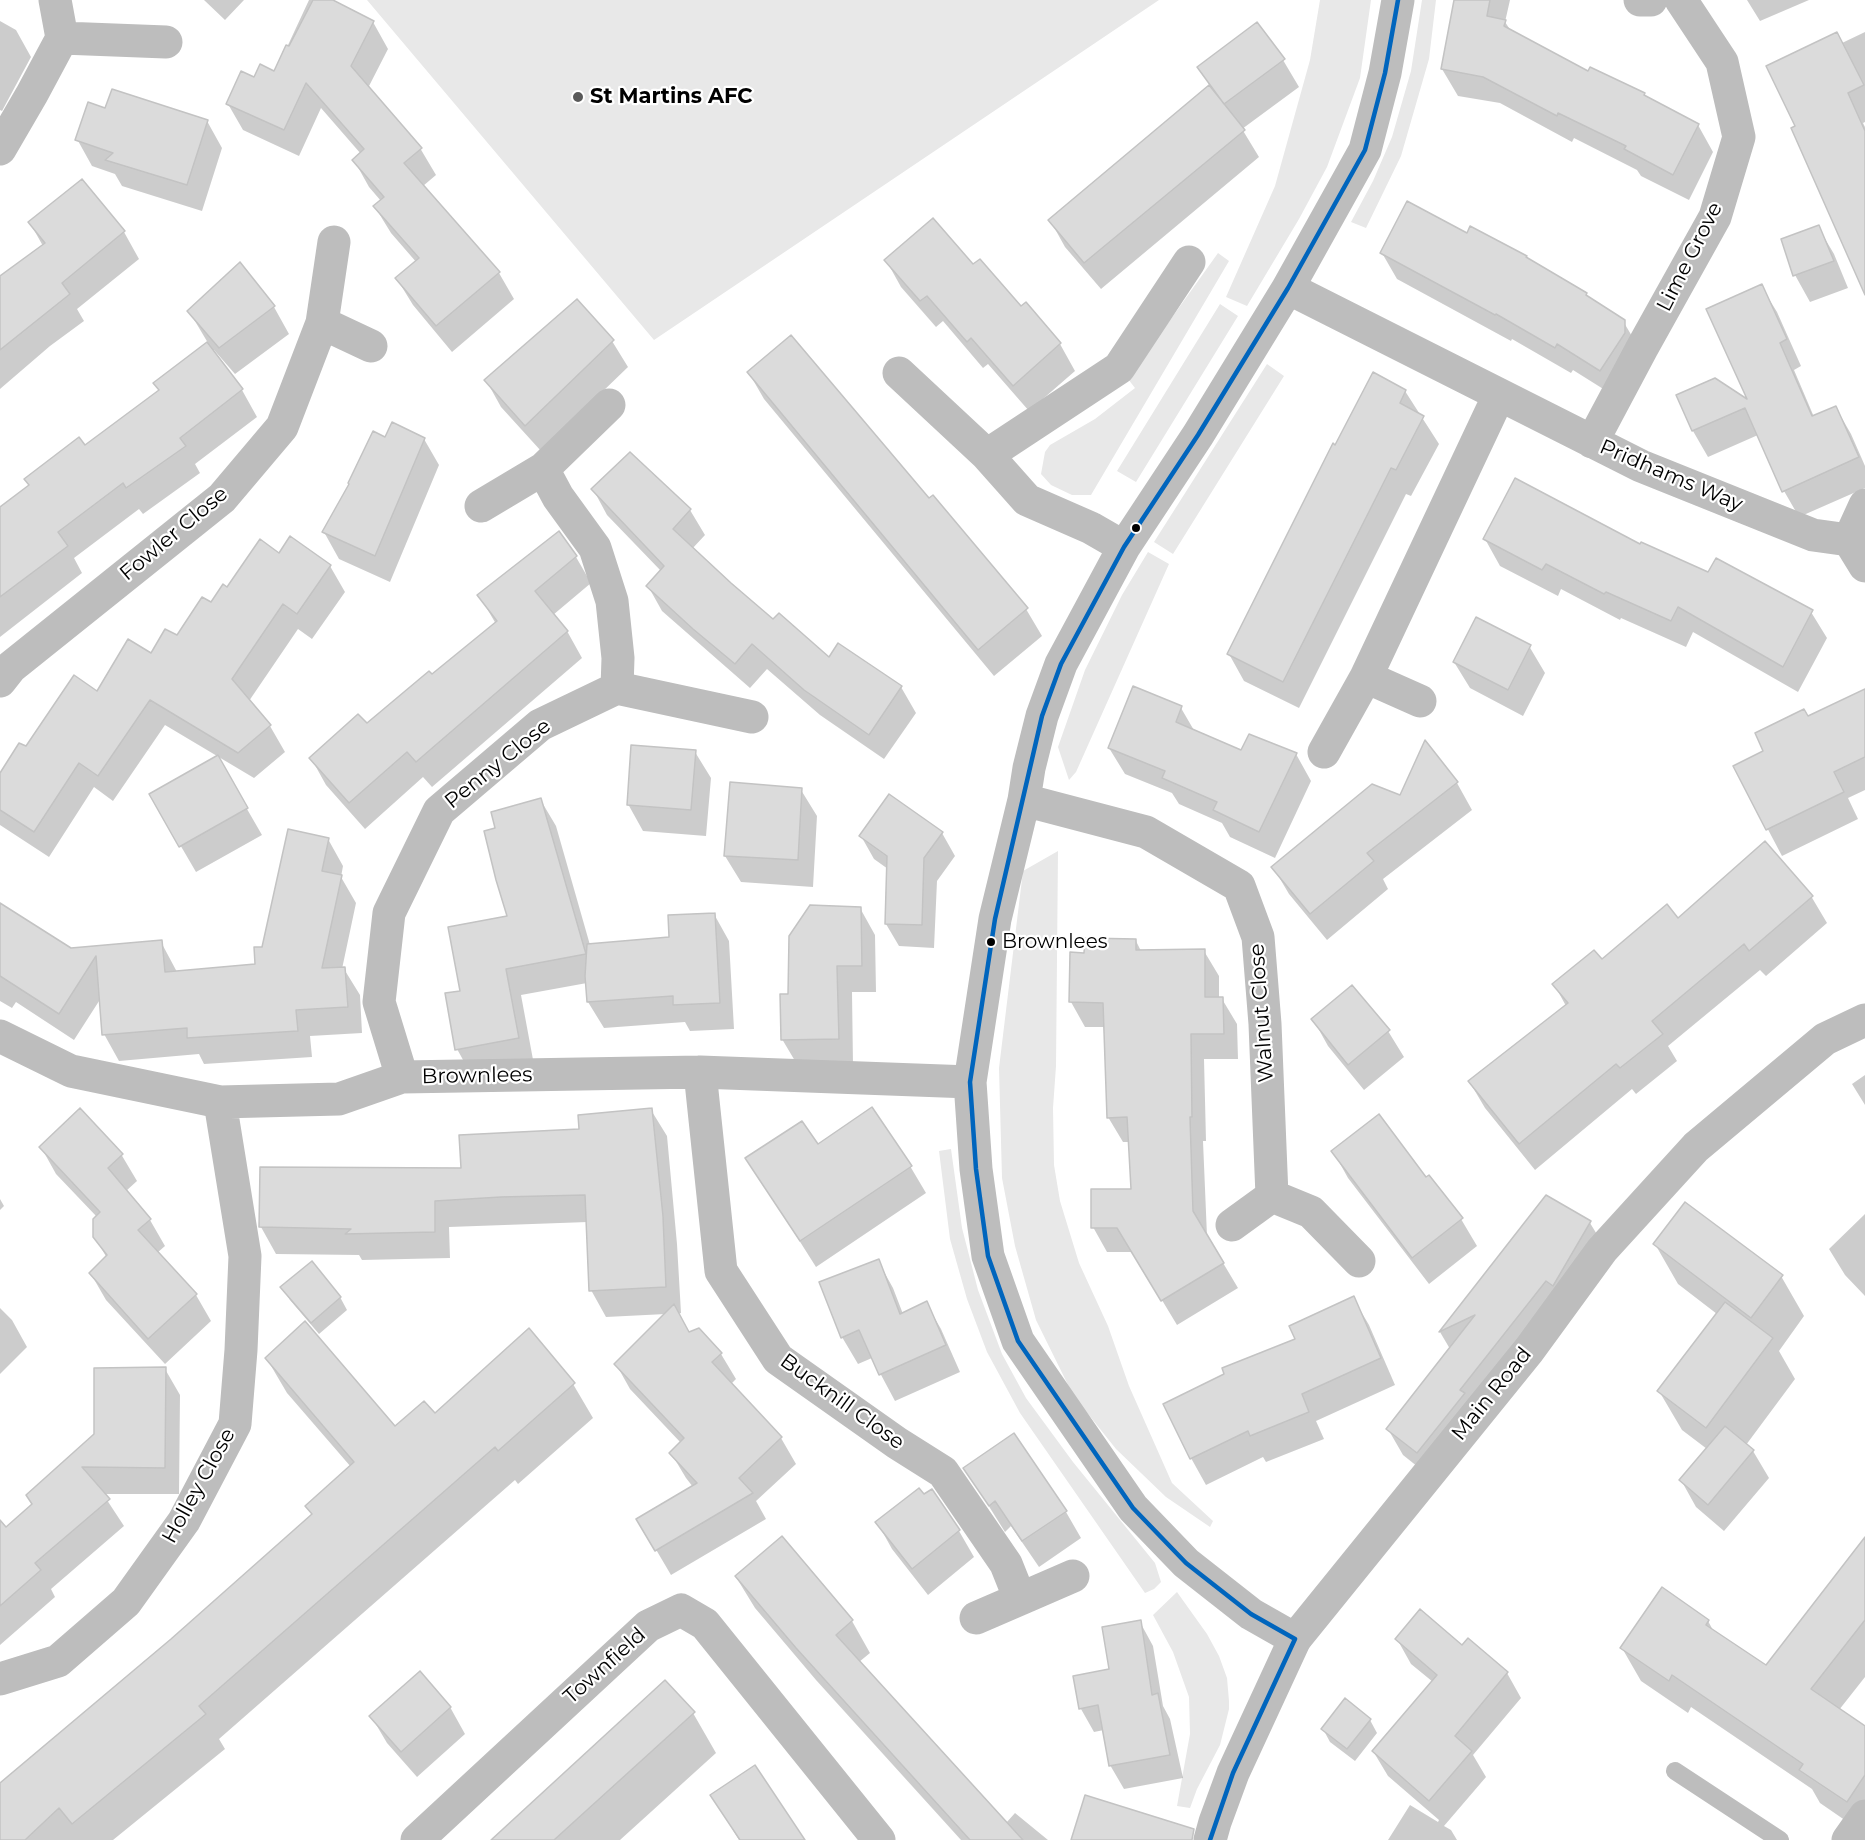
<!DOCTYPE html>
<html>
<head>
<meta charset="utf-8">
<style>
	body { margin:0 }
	canvas { display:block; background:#fff }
</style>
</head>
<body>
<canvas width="1865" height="1840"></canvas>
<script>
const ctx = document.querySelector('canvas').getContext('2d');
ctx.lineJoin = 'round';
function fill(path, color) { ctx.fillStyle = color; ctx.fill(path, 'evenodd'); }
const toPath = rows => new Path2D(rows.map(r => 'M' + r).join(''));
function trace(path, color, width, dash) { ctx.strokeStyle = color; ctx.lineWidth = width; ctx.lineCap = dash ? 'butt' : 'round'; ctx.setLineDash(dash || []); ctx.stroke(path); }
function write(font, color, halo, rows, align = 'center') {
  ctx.font = font + ' Montserrat,sans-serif'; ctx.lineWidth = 4.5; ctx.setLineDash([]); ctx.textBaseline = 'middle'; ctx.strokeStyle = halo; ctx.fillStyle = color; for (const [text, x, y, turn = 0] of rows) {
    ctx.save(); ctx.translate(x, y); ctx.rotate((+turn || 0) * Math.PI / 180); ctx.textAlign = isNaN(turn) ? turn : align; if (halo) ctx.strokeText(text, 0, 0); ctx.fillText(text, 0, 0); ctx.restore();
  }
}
fill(toPath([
	[367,0,1159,0,654,340],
	[1320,0,1371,0,1360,78,1327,167,1299,219,1247,306,1226,297,1275,186,1310,60],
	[1422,0,1436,0,1429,59,1401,156,1366,228,1351,222,1373,181,1392,137,1411,71],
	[1218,253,1229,261,1091,495,1072,495,1051,485,1041,474,1045,452,1050,445,1095,419,1135,388,1128,379],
	[1220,304,1238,316,1136,482,1117,471],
	[1267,364,1284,376,1173,554,1154,542],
	[1148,552,1169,564,1076,772,1069,780,1058,747,1085,670,1122,595],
	[1058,851,1056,1066,1053,1108,1054,1165,1060,1201,1079,1263,1108,1326,1129,1386,1172,1483,1213,1521,1210,1527,1166,1497,1116,1449,1073,1395,1036,1320,1015,1246,1002,1178,999,1068,1023,871],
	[951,1149,962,1228,978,1290,1002,1354,1026,1398,1073,1462,1155,1563,1161,1582,1154,1589,1145,1593,1020,1413,987,1352,967,1299,950,1239,939,1151],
	[1177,1592,1207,1634,1219,1656,1227,1678,1229,1701,1229,1709,1220,1745,1197,1789,1190,1808,1177,1806,1190,1734,1189,1697,1173,1652,1153,1615]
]), '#e8e8e8');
fill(toPath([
	[204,0,244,0,225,20],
	[309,0,330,0,373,22,388,49,368,88,420,148,436,175,423,186,499,273,514,299,452,352,413,305,397,279,417,263,391,233,375,207,381,201,369,187,354,160,361,154,321,108,299,156,243,130,228,104,255,79,275,73],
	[1455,0,1510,0,1505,22,1511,31,1589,73,1644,94,1646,98,1698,125,1713,152,1689,200,1641,176,1637,170,1574,138,1572,142,1500,103,1458,96,1442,69],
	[1747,0,1809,0,1760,21],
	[0,21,16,30,31,57,2,111,0,110],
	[1865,32,1865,122,1863,123,1865,127,1865,271,1797,127,1842,43],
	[1283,60,1299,87,1242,129,1259,157,1101,289,1065,247,1050,220,1210,86,1199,67],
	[106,110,207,121,222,148,202,211,122,186,115,174,92,166,77,139],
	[81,181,124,232,139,259,77,309,84,321,50,346,0,389,0,278,43,246,30,223],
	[1818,227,1834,254,1848,288,1810,302,1795,275],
	[1467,235,1526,257,1528,260,1586,294,1588,297,1623,321,1639,348,1616,397,1573,370,1571,373,1512,339,1511,341,1397,279,1382,253],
	[886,260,973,267,1021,308,1025,304,1060,344,1075,371,1029,411,988,364,983,368,943,321,936,327,901,287],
	[240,264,274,307,289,334,235,374,214,350,212,352,242,390,257,417,195,464,200,473,143,514,139,509,74,558,82,573,0,637,0,509,160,391,155,384,208,343,189,311],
	[1761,286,1777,312,1801,366,1794,370,1814,417,1836,408,1851,434,1865,466,1865,488,1799,517,1784,491,1758,435,1708,457,1693,431,1678,396,1750,403],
	[612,341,628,367,541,451,501,407,486,380],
	[749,373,1026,609,1042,636,994,676,764,399],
	[1405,391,1439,444,1411,496,1406,494,1299,708,1244,681,1229,654,1336,447],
	[385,439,424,439,439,465,390,582,339,559,324,532,350,485],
	[593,489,690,510,705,535,692,549,773,621,829,659,901,687,916,713,884,759,820,715,767,669,750,688,662,611,648,586,661,571,607,515],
	[291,538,330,566,345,592,312,639,298,629,249,701,270,726,285,752,254,778,165,725,113,801,94,787,49,857,0,825,0,776,26,748,98,693,177,637,227,589,280,555],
	[1485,539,1709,574,1811,612,1827,638,1798,692,1693,632,1686,647,1621,618,1620,620,1561,589,1558,596,1500,566],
	[576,557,591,583,553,615,567,631,582,658,432,787,423,777,365,829,326,785,311,758,366,725,432,676,496,624,479,595],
	[1529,646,1545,673,1523,716,1470,688,1454,662],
	[1865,690,1865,790,1848,798,1858,819,1782,856,1735,767,1765,752,1808,718],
	[1181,708,1195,732,1242,752,1296,754,1311,781,1275,858,1230,837,1222,823,1179,804,1172,793,1125,774,1109,748],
	[1426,743,1457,783,1472,810,1383,879,1388,889,1327,940,1289,894,1273,867,1401,797],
	[695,752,711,778,706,836,643,831,628,804],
	[217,757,262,835,196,872,151,795],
	[801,790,817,816,813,887,741,882,725,856],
	[540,799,556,826,590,945,671,939,714,914,729,941,734,1029,690,1031,685,1022,604,1028,588,1002,587,983,521,995,534,1065,472,1076,457,1049,462,992,509,918,497,829],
	[942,833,955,856,937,881,934,948,899,946,886,924,888,869,874,859,861,836],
	[328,839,343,866,341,877,356,903,342,969,344,969,360,995,362,1033,310,1036,312,1057,204,1064,199,1054,119,1061,104,1034,101,998,74,1040,16,1002,12,1008,0,1001,0,905,71,949,161,942,177,972,256,965,264,948],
	[1811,896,1827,923,1766,976,1760,970,1668,1046,1677,1061,1636,1094,1632,1089,1535,1170,1485,1108,1469,1081,1566,1006,1554,984,1678,920],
	[860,908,875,935,876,992,852,992,853,1065,798,1066,782,1039,790,995],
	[1136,941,1141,951,1204,951,1219,976,1219,999,1222,999,1237,1024,1238,1059,1204,1059,1206,1141,1203,1141,1207,1236,1238,1288,1177,1325,1133,1252,1107,1252,1093,1227,1132,1191,1130,1142,1123,1142,1108,1117,1106,1027,1085,1027,1071,1002,1086,954],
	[1313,1019,1388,1031,1404,1057,1364,1090,1328,1046],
	[1865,1075,1865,1105,1852,1084],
	[651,1110,667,1136,677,1244,681,1313,678,1314,690,1333,721,1354,736,1379,731,1384,781,1438,796,1464,756,1501,766,1519,671,1575,638,1519,693,1487,686,1478,671,1453,681,1443,630,1389,616,1364,666,1314,606,1317,591,1290,588,1222,449,1227,450,1258,362,1260,359,1255,276,1254,261,1227,463,1169,581,1130],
	[41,1147,121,1154,137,1181,126,1191,150,1220,165,1246,157,1253,196,1295,211,1321,165,1364,106,1300,91,1274,107,1258,94,1236,97,1217,56,1174],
	[1333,1151,1461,1219,1477,1246,1429,1284,1348,1178],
	[747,1158,910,1166,926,1193,816,1267],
	[1546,1197,1590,1223,1606,1249,1433,1479,1403,1455,1388,1429,1450,1349,1440,1332],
	[0,1199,4,1206,0,1210],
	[1865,1214,1865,1296,1845,1275,1829,1249],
	[1655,1244,1781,1276,1804,1316,1779,1351,1795,1379,1746,1445,1753,1451,1769,1478,1724,1531,1696,1507,1681,1480,1707,1449,1682,1430,1659,1391,1717,1314,1678,1284],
	[878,1261,893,1288,903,1314,926,1303,941,1329,960,1372,895,1401,872,1358,858,1364,842,1337],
	[282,1287,340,1297,347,1310,319,1334,290,1300],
	[1353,1298,1369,1325,1395,1385,1316,1421,1324,1439,1266,1462,1263,1457,1206,1485,1191,1458,1297,1340],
	[0,1308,12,1320,27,1347,0,1374],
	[267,1359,395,1429,435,1415,573,1384,593,1418,518,1484,515,1480,219,1739,225,1749,113,1840,0,1840,0,1785,172,1640,312,1515,307,1506,351,1467,287,1393],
	[165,1369,180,1395,179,1494,103,1494,124,1526,51,1589,55,1597,0,1645,0,1534,33,1505],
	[965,1468,1066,1512,1081,1538,1039,1567,1011,1526,1005,1532],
	[877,1522,959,1531,974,1557,928,1595,892,1549],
	[781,1538,852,1621,870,1653,859,1662,1006,1823,1015,1813,1048,1840,961,1840,816,1680,755,1608,736,1577],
	[1865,1539,1865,1677,1839,1710,1865,1727,1865,1834,1820,1803,1812,1789,1691,1707,1688,1713,1641,1681,1622,1648,1662,1589,1708,1621,1714,1632,1766,1667],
	[1140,1622,1153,1646,1163,1706,1170,1719,1183,1778,1124,1789,1110,1765,1104,1730,1094,1732,1081,1709,1111,1670],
	[1397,1639,1462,1647,1507,1673,1521,1698,1473,1755,1486,1777,1444,1826,1451,1830,1457,1840,1388,1840,1410,1805,1438,1822,1439,1820,1388,1776,1373,1751,1433,1682,1411,1664],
	[450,1707,465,1734,417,1777,387,1743,371,1716],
	[693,1713,716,1753,620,1840,493,1840],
	[1370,1720,1377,1733,1355,1761,1330,1742,1323,1729],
	[712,1796,804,1840,739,1840]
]), '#0003');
const building = toPath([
	[313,0,333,0,374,21,351,66,422,148,404,163,500,272,436,326,395,278,419,258,373,206,384,197,352,160,364,149,306,83,284,130,226,104,241,71,254,77,260,64,274,71,286,45,289,46,313,0],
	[1454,0,1490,0,1487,16,1506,20,1504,26,1588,71,1590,67,1645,93,1644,95,1699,124,1673,175,1624,149,1626,146,1558,113,1557,116,1483,77,1441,69,1454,0],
	[1257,22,1285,59,1224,104,1197,67,1257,22],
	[1837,32,1864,85,1848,93,1865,131,1865,295,1791,128,1795,126,1766,66,1837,32],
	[1209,85,1245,130,1084,263,1048,220,1209,85],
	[112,89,208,120,187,185,105,160,113,153,75,140,88,102,105,108,112,89],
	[82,179,125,231,62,283,70,294,0,350,0,276,45,243,28,222,82,179],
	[1407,201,1467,233,1470,226,1527,256,1526,257,1587,293,1586,295,1625,320,1625,333,1600,371,1557,344,1555,348,1496,314,1495,315,1380,253,1407,201],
	[933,218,973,264,980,259,1021,306,1026,302,1061,343,1013,386,971,338,967,342,927,296,920,301,884,260,933,218],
	[1819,225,1834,261,1793,276,1781,239,1819,225],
	[240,262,275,306,219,348,187,311,240,262],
	[1762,284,1787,339,1780,343,1812,416,1836,406,1859,457,1782,492,1745,408,1692,431,1676,395,1715,378,1747,399,1706,309,1762,284],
	[577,299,614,340,525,426,484,380,577,299],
	[791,335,929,498,933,495,1028,608,978,650,747,372,791,335],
	[207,342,243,389,180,438,186,446,126,488,123,483,58,532,68,546,0,597,0,507,29,485,24,479,79,437,85,445,159,390,153,383,207,342],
	[1373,372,1406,390,1400,403,1424,416,1396,470,1391,468,1283,682,1227,654,1333,443,1335,445,1373,372],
	[392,422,425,438,375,556,322,532,349,484,348,483,373,431,385,437,392,422],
	[630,452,691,509,673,529,731,583,773,619,779,613,829,657,838,643,902,686,869,735,804,690,752,644,735,664,693,629,646,586,664,566,591,489,630,452],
	[1515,478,1640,544,1641,542,1708,572,1716,558,1813,610,1783,667,1678,607,1671,621,1606,592,1604,594,1546,564,1542,570,1483,539,1515,478],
	[559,531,577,556,535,591,568,631,416,762,407,752,349,803,309,758,358,714,367,723,429,671,432,674,497,621,477,595,559,531],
	[290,536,331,565,297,614,283,604,232,679,271,725,238,753,150,700,98,776,79,763,34,832,0,810,0,773,19,743,26,746,74,675,97,691,128,639,151,653,165,629,177,635,202,597,211,602,223,584,227,587,260,539,279,553,290,536],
	[1476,617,1531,645,1508,690,1453,662,1476,617],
	[1133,686,1182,706,1176,722,1241,750,1249,734,1297,753,1259,832,1213,810,1217,802,1162,778,1165,771,1108,748,1133,686],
	[1865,689,1865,757,1834,772,1844,792,1766,830,1733,766,1763,751,1755,733,1804,709,1808,716,1865,689],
	[1425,740,1458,782,1367,853,1374,861,1310,914,1271,867,1372,784,1400,795,1425,740],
	[631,745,696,750,691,810,627,805,631,745],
	[218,755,248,808,179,847,149,794,218,755],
	[730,782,802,788,798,860,724,856,730,782],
	[889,794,943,832,924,858,922,925,885,924,887,856,859,836,889,794],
	[541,798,586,954,506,969,519,1038,455,1050,445,993,460,991,448,927,507,916,496,880,484,831,495,828,491,812,541,798],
	[288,829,329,838,322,871,342,875,322,968,345,967,348,1007,296,1010,298,1031,187,1038,187,1028,102,1035,96,956,59,1014,0,976,0,903,71,948,162,940,165,972,255,964,254,947,262,947,288,829],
	[1765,841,1813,896,1749,951,1744,944,1652,1021,1663,1034,1620,1068,1616,1064,1519,1144,1468,1081,1568,1003,1552,984,1594,950,1602,959,1667,904,1678,918,1765,841],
	[810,905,861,907,862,966,837,966,839,1039,781,1040,780,994,788,994,789,936,810,905],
	[715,913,720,1003,673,1005,673,996,587,1002,585,976,587,944,669,937,668,915,715,913],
	[1085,938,1136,939,1136,950,1205,949,1205,997,1223,997,1224,1034,1191,1034,1192,1117,1190,1117,1193,1211,1224,1263,1161,1301,1117,1228,1091,1228,1091,1189,1131,1189,1127,1117,1107,1118,1103,1003,1069,1002,1070,952,1084,953,1085,938],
	[1352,985,1390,1030,1348,1065,1311,1019,1352,985],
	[872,1107,912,1166,800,1241,745,1158,802,1121,818,1144,872,1107],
	[80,1108,123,1154,108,1168,151,1219,138,1230,197,1294,148,1339,89,1273,107,1255,93,1237,93,1219,100,1212,39,1147,80,1108],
	[652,1108,663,1216,666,1287,589,1291,585,1195,501,1197,435,1201,435,1232,345,1234,351,1229,259,1227,260,1167,461,1168,459,1135,579,1129,578,1115,652,1108],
	[1379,1114,1426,1177,1429,1175,1463,1218,1412,1258,1331,1151,1379,1114],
	[1546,1195,1591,1221,1553,1286,1546,1281,1460,1390,1465,1393,1417,1453,1386,1429,1475,1315,1439,1332,1546,1195],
	[1685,1202,1783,1275,1751,1318,1653,1244,1685,1202],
	[879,1259,900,1314,927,1301,946,1345,879,1375,859,1330,841,1338,819,1282,879,1259],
	[312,1261,341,1297,311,1323,280,1287,312,1261],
	[1354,1296,1381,1358,1302,1394,1309,1412,1250,1436,1248,1431,1190,1459,1163,1404,1224,1374,1222,1368,1295,1339,1289,1326,1354,1296],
	[1725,1302,1773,1338,1706,1428,1657,1391,1725,1302],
	[674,1304,689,1332,699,1328,722,1353,712,1362,782,1437,739,1478,753,1493,655,1551,636,1519,697,1483,669,1453,684,1438,614,1364,674,1304],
	[305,1321,395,1426,424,1401,435,1413,529,1328,575,1383,498,1451,495,1447,199,1706,206,1714,72,1824,59,1808,25,1840,0,1840,0,1783,171,1639,312,1514,305,1506,354,1462,265,1358,305,1321],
	[166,1367,165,1468,82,1467,110,1499,35,1563,41,1570,0,1606,0,1520,6,1527,32,1504,26,1495,94,1434,94,1368,166,1367],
	[1725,1426,1754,1450,1708,1505,1679,1480,1725,1426],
	[1014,1433,1067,1511,1022,1541,995,1501,989,1506,963,1468,1014,1433],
	[919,1488,924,1494,932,1489,960,1530,912,1569,875,1522,919,1488],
	[782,1536,853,1620,836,1635,1023,1840,970,1840,796,1648,735,1576,782,1536],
	[1865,1537,1865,1620,1811,1689,1865,1726,1865,1775,1847,1802,1799,1770,1803,1764,1672,1675,1669,1681,1620,1648,1662,1587,1709,1620,1706,1625,1766,1665,1865,1537],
	[1420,1609,1462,1645,1468,1638,1508,1672,1455,1736,1472,1751,1429,1801,1372,1751,1437,1675,1395,1639,1420,1609],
	[1141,1620,1152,1695,1158,1693,1170,1755,1109,1766,1098,1705,1079,1709,1073,1676,1109,1669,1102,1627,1141,1620],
	[420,1671,451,1707,401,1752,369,1716,420,1671],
	[665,1680,695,1712,554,1840,491,1840,665,1680],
	[1345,1698,1371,1719,1347,1749,1321,1729,1345,1698],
	[755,1765,805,1840,740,1840,710,1795,755,1765],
	[1085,1795,1194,1829,1192,1840,1071,1840,1085,1795]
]);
fill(building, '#dbdbdb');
trace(building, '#c3c3c3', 1.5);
trace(toPath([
	[1675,1771,1780,1840]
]), '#bdbdbd', 18);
trace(toPath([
	[55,0,62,38],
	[1640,0,1651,0],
	[0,149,32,94,62,38,166,42],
	[1288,288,1641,466,1813,535,1849,540,1865,505],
	[322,323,371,346],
	[899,373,987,455,1027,500,1091,528,1124,547],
	[1592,442,1642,348,1715,217,1739,137,1722,62,1681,0],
	[987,455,1119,368,1189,262],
	[543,469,609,405],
	[481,506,543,469,558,497,595,548,612,601,618,658,617,688],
	[1849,540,1865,566],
	[1366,677,1420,701],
	[0,681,11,667,222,498,282,427,322,323,334,242],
	[1324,752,1366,677,1499,395],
	[1024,800,1146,832,1239,886,1258,937,1265,1024,1272,1196,1232,1225],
	[0,1036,71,1071,220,1102,339,1099,402,1077,700,1072,970,1082],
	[700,1072,721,1271,778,1359,897,1443,943,1472,1006,1564,1020,1599,1073,1576],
	[402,1077,379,1002,389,913,439,811,540,725,617,688,752,717],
	[1272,1196,1311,1212,1359,1261],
	[976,1618,1020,1599],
	[1295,1639,1251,1614,1186,1563,1133,1508,1018,1341,988,1256,976,1169,970,1082,995,919,1024,800,1029,768,1042,716,1061,664,1124,547,1198,435,1288,288,1365,150,1385,73,1398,0],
	[0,1679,58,1661,126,1602,184,1521,235,1424,241,1350,245,1256,220,1102],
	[417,1840,648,1626,681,1610,705,1624,879,1840],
	[1848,1840,1865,1816]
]), '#bdbdbd', 33);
trace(toPath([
	[1210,1840,1215,1822,1233,1773,1295,1639,1529,1350,1602,1250,1696,1147,1825,1039,1865,1020]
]), '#bdbdbd', 33);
trace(toPath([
	[1210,1840,1233,1773,1295,1639,1251,1614,1186,1563,1133,1508,1018,1341,988,1256,976,1169,970,1082,995,919,1042,716,1061,664,1124,547,1198,435,1288,288,1365,150,1385,73,1398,0]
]), '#0065bd', 4.5);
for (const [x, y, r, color] of [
	[578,97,6,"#595959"],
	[1136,528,5,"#000"],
	[991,942,5,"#000"]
]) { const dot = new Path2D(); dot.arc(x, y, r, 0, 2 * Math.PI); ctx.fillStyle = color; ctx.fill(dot); trace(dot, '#fff', 2); }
write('20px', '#000', '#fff', [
	["Brownlees",1002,942]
], 'left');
write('bold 21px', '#000', '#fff', [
	["St Martins AFC",590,97]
], 'left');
write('21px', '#000', '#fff', [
	["Lime Grove",1690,257,-63],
	["Pridhams Way",1671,476,23],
	["Fowler Close",174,534,-40],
	["Penny Close",498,764,-39],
	["Walnut Close",1262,1013,-94],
	["Brownlees",477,1076,-1],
	["Main Road",1492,1394,-51],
	["Bucknill Close",842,1402,36],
	["Holley Close",199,1486,-61],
	["Townfield",605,1666,-42]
]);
</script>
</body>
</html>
